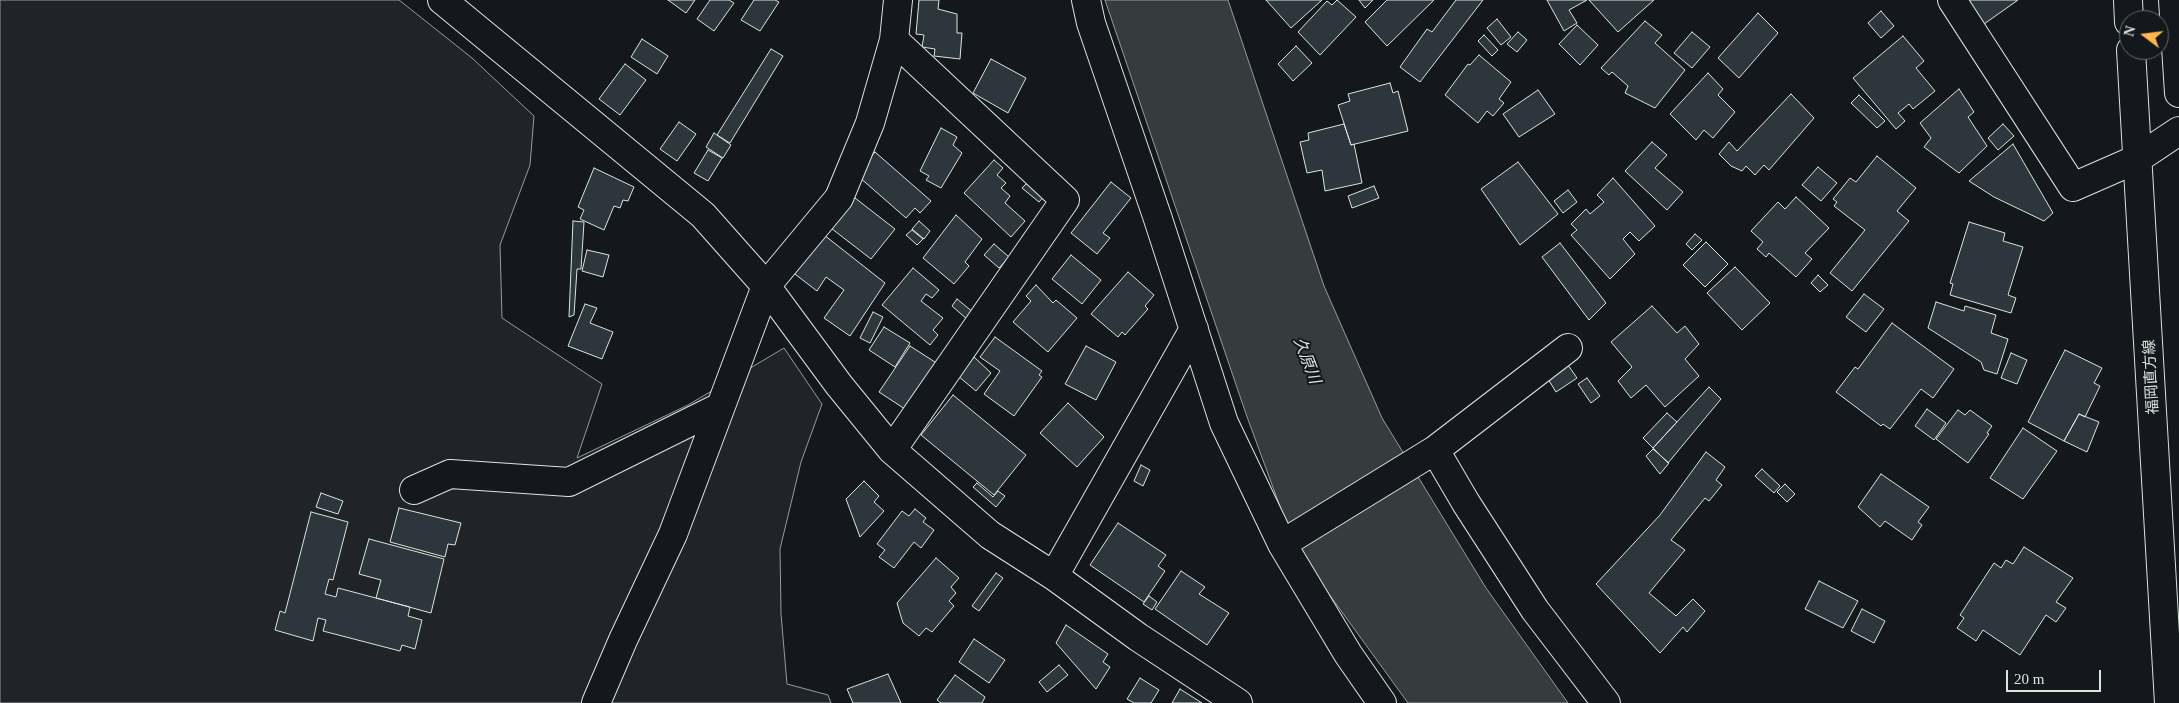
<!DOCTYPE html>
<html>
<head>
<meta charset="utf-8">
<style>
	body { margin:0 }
	#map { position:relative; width:2179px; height:703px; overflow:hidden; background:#14181c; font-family:Georgia,serif }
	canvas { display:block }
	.north { position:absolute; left:2119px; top:10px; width:50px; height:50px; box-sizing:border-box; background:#14181c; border:1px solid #626a69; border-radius:50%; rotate:285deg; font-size:14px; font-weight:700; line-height:20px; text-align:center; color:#d8e6dc }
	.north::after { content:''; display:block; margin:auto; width:18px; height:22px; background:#ffb74d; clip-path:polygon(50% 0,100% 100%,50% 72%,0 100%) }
	.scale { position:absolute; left:2006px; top:670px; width:95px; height:22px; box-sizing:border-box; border:2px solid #d8e6dc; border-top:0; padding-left:6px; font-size:15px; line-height:18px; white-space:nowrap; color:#d8e6dc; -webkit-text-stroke:4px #14181c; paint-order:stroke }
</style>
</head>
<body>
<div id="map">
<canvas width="2179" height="703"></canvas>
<div class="north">N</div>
<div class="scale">20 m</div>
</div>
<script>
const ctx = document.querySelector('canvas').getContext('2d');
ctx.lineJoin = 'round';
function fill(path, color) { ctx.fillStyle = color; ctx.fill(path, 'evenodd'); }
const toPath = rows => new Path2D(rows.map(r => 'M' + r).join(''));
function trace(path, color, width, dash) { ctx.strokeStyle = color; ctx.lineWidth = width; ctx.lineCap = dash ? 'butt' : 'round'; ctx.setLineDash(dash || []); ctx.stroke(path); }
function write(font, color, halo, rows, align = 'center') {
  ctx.font = font + ' Georgia,"Noto Sans JP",serif'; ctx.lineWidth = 4; ctx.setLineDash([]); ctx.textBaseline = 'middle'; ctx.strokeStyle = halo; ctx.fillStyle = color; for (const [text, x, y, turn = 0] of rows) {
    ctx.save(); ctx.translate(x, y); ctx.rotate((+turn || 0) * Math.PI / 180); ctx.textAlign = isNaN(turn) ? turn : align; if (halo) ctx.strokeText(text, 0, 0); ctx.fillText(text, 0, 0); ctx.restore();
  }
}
const green = toPath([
	[0,0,399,0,472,58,534,116,530,165,500,245,502,318,602,384,577,458,688,405,784,348,822,404,801,462,780,549,781,614,787,684,828,695,831,703,0,703,0,0]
]);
fill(green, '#202428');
trace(green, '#939e99', 1);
const water = toPath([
	[1105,0,1228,0,1324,286,1382,418,1486,588,1568,703,1408,703,1310,568,1285,520,1246,414,1105,0]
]);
fill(water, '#363b3e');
trace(water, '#939e99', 1);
const building = toPath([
	[668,0,695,0,686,13,668,0],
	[710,0,729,0,734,3,714,31,697,19,710,0],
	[754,0,775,0,779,2,760,31,741,20,754,0],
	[919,0,939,0,938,9,957,14,957,33,962,33,960,59,934,56,935,49,922,47,924,35,916,34,919,0],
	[1266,0,1322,0,1291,28,1266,0],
	[1337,0,1356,17,1320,55,1298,32,1327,1,1332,5,1337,0],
	[1359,0,1373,0,1365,8,1359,0],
	[1387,0,1434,0,1387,46,1365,22,1387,0],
	[1456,0,1483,0,1420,82,1400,67,1427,29,1432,32,1456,0],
	[1547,0,1587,0,1569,10,1577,23,1564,31,1547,0],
	[1589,0,1654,0,1618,32,1589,0],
	[1956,0,2018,0,1977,29,1956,0],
	[1881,11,1894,26,1881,38,1868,23,1881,11],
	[1758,13,1778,33,1739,78,1718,58,1758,13],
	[1497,19,1511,37,1501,45,1487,28,1497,19],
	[1645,21,1662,35,1655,43,1685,70,1655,108,1625,93,1628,86,1612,72,1609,75,1601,68,1645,21],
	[1577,25,1598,45,1580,65,1559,44,1577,25],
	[1518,32,1527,40,1517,52,1507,44,1518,32],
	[1692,32,1710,47,1692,68,1674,53,1692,32],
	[1484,35,1498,50,1492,56,1478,41,1484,35],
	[1903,36,1924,61,1916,68,1935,91,1913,109,1909,104,1898,113,1905,121,1896,129,1853,78,1903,36],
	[642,39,668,56,657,74,631,57,642,39],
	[1296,46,1312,63,1293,81,1278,64,1296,46],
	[771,49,783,56,730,143,717,135,771,49],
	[1479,55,1511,82,1499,99,1504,103,1493,116,1487,111,1478,123,1445,95,1468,64,1470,65,1479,55],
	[991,59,1026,78,1008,113,973,93,991,59],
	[625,64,646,80,620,115,599,99,625,64],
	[1708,73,1723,89,1718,95,1735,112,1713,138,1704,130,1696,140,1670,114,1708,73],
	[1390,83,1393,93,1398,91,1408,131,1351,145,1338,105,1350,101,1348,94,1390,83],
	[1959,89,1974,112,1968,117,1987,146,1959,173,1924,147,1931,138,1920,123,1959,89],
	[1538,90,1555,114,1519,137,1503,114,1538,90],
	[1791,94,1814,118,1769,170,1764,165,1755,175,1746,166,1742,171,1731,166,1719,154,1729,142,1737,151,1791,94],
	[1859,95,1885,121,1877,128,1851,103,1859,95],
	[679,122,696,134,677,161,660,149,679,122],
	[1344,124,1351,145,1354,144,1362,183,1325,191,1322,170,1307,173,1300,142,1309,140,1308,133,1344,124],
	[2003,124,2014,136,1998,150,1988,138,2003,124],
	[941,128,957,137,953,145,962,153,941,188,926,180,929,176,920,171,941,128],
	[714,133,731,145,723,158,706,147,714,133],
	[1652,142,1667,155,1655,168,1683,192,1667,210,1625,171,1652,142],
	[2013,144,2053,213,2044,221,1994,197,1969,181,2013,144],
	[708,150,722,158,708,181,694,173,708,150],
	[875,152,931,201,920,213,915,208,906,218,858,176,869,164,867,161,875,152],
	[1877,156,1916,188,1897,211,1909,221,1852,291,1830,273,1865,230,1834,206,1837,202,1833,199,1850,178,1856,182,1877,156],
	[994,160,1003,168,997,175,1006,183,1001,188,1010,196,1005,203,1025,221,1011,237,964,193,994,160],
	[1518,162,1558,214,1520,245,1481,189,1518,162],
	[1818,167,1837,183,1821,201,1802,185,1818,167],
	[594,168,634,187,628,201,623,200,620,208,614,206,604,230,580,219,584,210,578,207,594,168],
	[1613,178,1655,226,1639,241,1630,232,1623,239,1635,254,1610,279,1571,235,1577,230,1571,224,1586,209,1590,214,1604,202,1597,195,1613,178],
	[1029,181,1045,195,1039,202,1022,188,1029,181],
	[1111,182,1131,198,1103,233,1110,238,1097,254,1071,233,1111,182],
	[1374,186,1379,198,1352,208,1348,196,1374,186],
	[1568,190,1577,202,1563,213,1554,201,1568,190],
	[1796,197,1829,228,1805,253,1812,259,1796,277,1769,253,1766,257,1757,249,1763,242,1751,231,1778,202,1785,209,1796,197],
	[855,198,895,229,871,259,827,225,855,198],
	[956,215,982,239,965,262,969,266,954,284,923,258,956,215],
	[573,221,584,222,581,269,577,269,574,315,569,317,573,221],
	[919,221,930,231,924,239,912,229,919,221],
	[1969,222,2005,233,2003,241,2023,247,2008,295,2016,298,2011,313,1950,295,1953,284,1950,283,1969,222],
	[912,230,923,239,917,245,906,235,912,230],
	[819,231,885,283,850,336,824,318,844,290,826,277,817,291,791,271,819,231],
	[1695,234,1702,240,1692,250,1686,244,1695,234],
	[1706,242,1728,264,1705,287,1683,265,1706,242],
	[1560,243,1606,303,1589,320,1542,257,1560,243],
	[994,244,1009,257,999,268,984,255,994,244],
	[587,250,609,255,603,277,582,271,587,250],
	[1071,255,1101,280,1082,304,1052,279,1071,255],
	[1735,267,1770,303,1742,330,1707,293,1735,267],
	[913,268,939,290,932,298,926,294,921,301,943,318,933,330,938,335,930,345,882,305,913,268],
	[1128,272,1154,295,1145,306,1148,309,1125,335,1122,332,1118,337,1091,314,1128,272],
	[1818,275,1828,285,1820,292,1811,283,1818,275],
	[1036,285,1053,303,1056,300,1077,318,1048,352,1013,322,1031,301,1026,296,1036,285],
	[1864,294,1884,309,1866,332,1846,317,1864,294],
	[957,299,974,313,968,320,952,306,957,299],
	[1936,302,1964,311,1965,306,1996,315,1991,333,2008,339,1997,374,1984,370,1981,362,1928,328,1936,302],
	[585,304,597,308,590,323,613,332,602,359,568,346,585,304],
	[1652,306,1677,333,1685,326,1699,344,1685,359,1699,376,1665,407,1646,385,1631,398,1618,381,1632,367,1611,342,1652,306],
	[873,312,883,317,870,343,860,338,873,312],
	[1892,323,1954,369,1933,398,1921,389,1890,429,1883,424,1881,426,1836,392,1855,367,1858,369,1892,323],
	[884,327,910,343,895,367,869,350,884,327],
	[995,337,1042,371,1039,375,1042,377,1014,416,984,394,1000,371,980,357,995,337],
	[910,346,938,364,908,411,879,392,910,346],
	[1086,346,1116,362,1096,400,1065,384,1086,346],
	[2065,350,2102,368,2094,383,2100,386,2085,417,2079,414,2064,441,2028,422,2065,350],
	[2011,353,2027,360,2017,384,2001,378,2011,353],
	[974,357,991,373,976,391,958,376,974,357],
	[1568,365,1577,378,1556,392,1545,374,1568,365],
	[1587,378,1600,396,1591,403,1578,384,1587,378],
	[1709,387,1721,399,1668,463,1653,448,1709,387],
	[953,395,1026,455,994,495,921,435,953,395],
	[1068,403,1104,437,1077,467,1040,433,1068,403],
	[1927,409,1946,423,1934,440,1915,426,1927,409],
	[1958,410,1965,415,1970,410,1992,426,1987,433,1989,434,1968,463,1936,439,1958,410],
	[1667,413,1677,422,1653,448,1643,438,1667,413],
	[2079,414,2099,422,2087,452,2064,441,2079,414],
	[2023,428,2057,451,2023,499,1990,478,2023,428],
	[1653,449,1669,463,1660,474,1646,456,1653,449],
	[1706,452,1725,467,1716,480,1722,485,1709,501,1705,498,1671,540,1685,550,1649,593,1676,616,1693,599,1705,611,1687,632,1683,627,1660,653,1596,584,1660,515,1706,452],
	[1141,465,1150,470,1143,486,1134,481,1141,465],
	[1762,469,1780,486,1774,493,1755,476,1762,469],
	[1881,474,1929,507,1918,522,1922,525,1912,540,1885,521,1880,527,1858,507,1881,474],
	[864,481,879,496,874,502,884,511,860,537,846,499,864,481],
	[977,483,993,497,998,491,1005,496,996,507,973,487,977,483],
	[1785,484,1795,494,1787,502,1777,492,1785,484],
	[321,493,343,501,338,514,316,507,321,493],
	[399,508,461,523,455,545,448,544,445,557,390,542,399,508],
	[915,509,926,518,923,522,934,530,921,548,914,542,894,568,879,557,885,550,877,544,902,511,909,516,915,509],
	[311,512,348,522,333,580,329,579,325,594,336,597,338,588,410,607,408,616,422,620,415,649,402,645,400,651,323,631,326,620,318,618,313,641,275,630,280,611,285,613,311,512],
	[1118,523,1166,555,1158,566,1165,571,1144,602,1090,565,1118,523],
	[369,539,444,559,431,613,376,598,381,580,359,574,369,539],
	[2024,547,2073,578,2056,602,2066,608,2056,622,2046,615,2020,655,1983,630,1976,641,1957,628,1964,618,1960,615,1994,563,2001,568,2006,560,2013,564,2024,547],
	[936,558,959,578,951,587,956,593,949,601,954,606,932,632,926,628,919,636,903,623,897,603,936,558],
	[1181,571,1205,587,1199,594,1229,613,1207,645,1155,609,1181,571],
	[996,573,1003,578,979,611,972,606,996,573],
	[1819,581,1858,601,1843,628,1805,609,1819,581],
	[1149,596,1157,602,1152,610,1143,604,1149,596],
	[1862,609,1885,621,1874,643,1851,631,1862,609],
	[1066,625,1108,654,1103,662,1110,667,1096,689,1056,643,1066,625],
	[974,639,1005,660,989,683,959,662,974,639],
	[1059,665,1068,675,1047,692,1039,682,1059,665],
	[888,674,901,703,853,703,847,689,888,674],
	[955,675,985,697,982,703,941,703,937,700,955,675],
	[1140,678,1159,690,1151,703,1134,703,1127,699,1140,678],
	[1180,689,1202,703,1172,703,1180,689]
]);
fill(building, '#2c363c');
trace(building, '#d8e6dc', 1);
const minor = toPath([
	[442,0,703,215,766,286,839,385,892,450,990,535,1054,576,1138,637,1238,703],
	[1086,0,1091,23,1158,219,1224,423,1282,544,1348,654,1382,703],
	[1952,0,2073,187,2137,159],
	[1568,348,1435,450,1466,503,1535,610,1606,703],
	[892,450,1065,200,894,40],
	[414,490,450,474,569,482,720,407],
	[1282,544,1435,450],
	[1054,576,1194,329],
	[596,703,623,640,673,534,766,286,839,198,870,123,894,40,898,0]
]);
const tertiary = toPath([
	[2137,159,2179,131]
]);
const primary = toPath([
	[2128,0,2129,22],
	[2173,0,2179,93],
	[2131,50,2169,703]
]);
trace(minor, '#d8e6dc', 30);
trace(tertiary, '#d8e6dc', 30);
trace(primary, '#d8e6dc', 30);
trace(minor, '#14181c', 28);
trace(tertiary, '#14181c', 28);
trace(primary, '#14181c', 28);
write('15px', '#d8e6dc', '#14181c', [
	["福岡直方線",2150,377,-93]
]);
write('italic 16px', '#d8e6dc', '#14181c', [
	["久原川",1308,360,69]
]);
</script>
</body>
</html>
